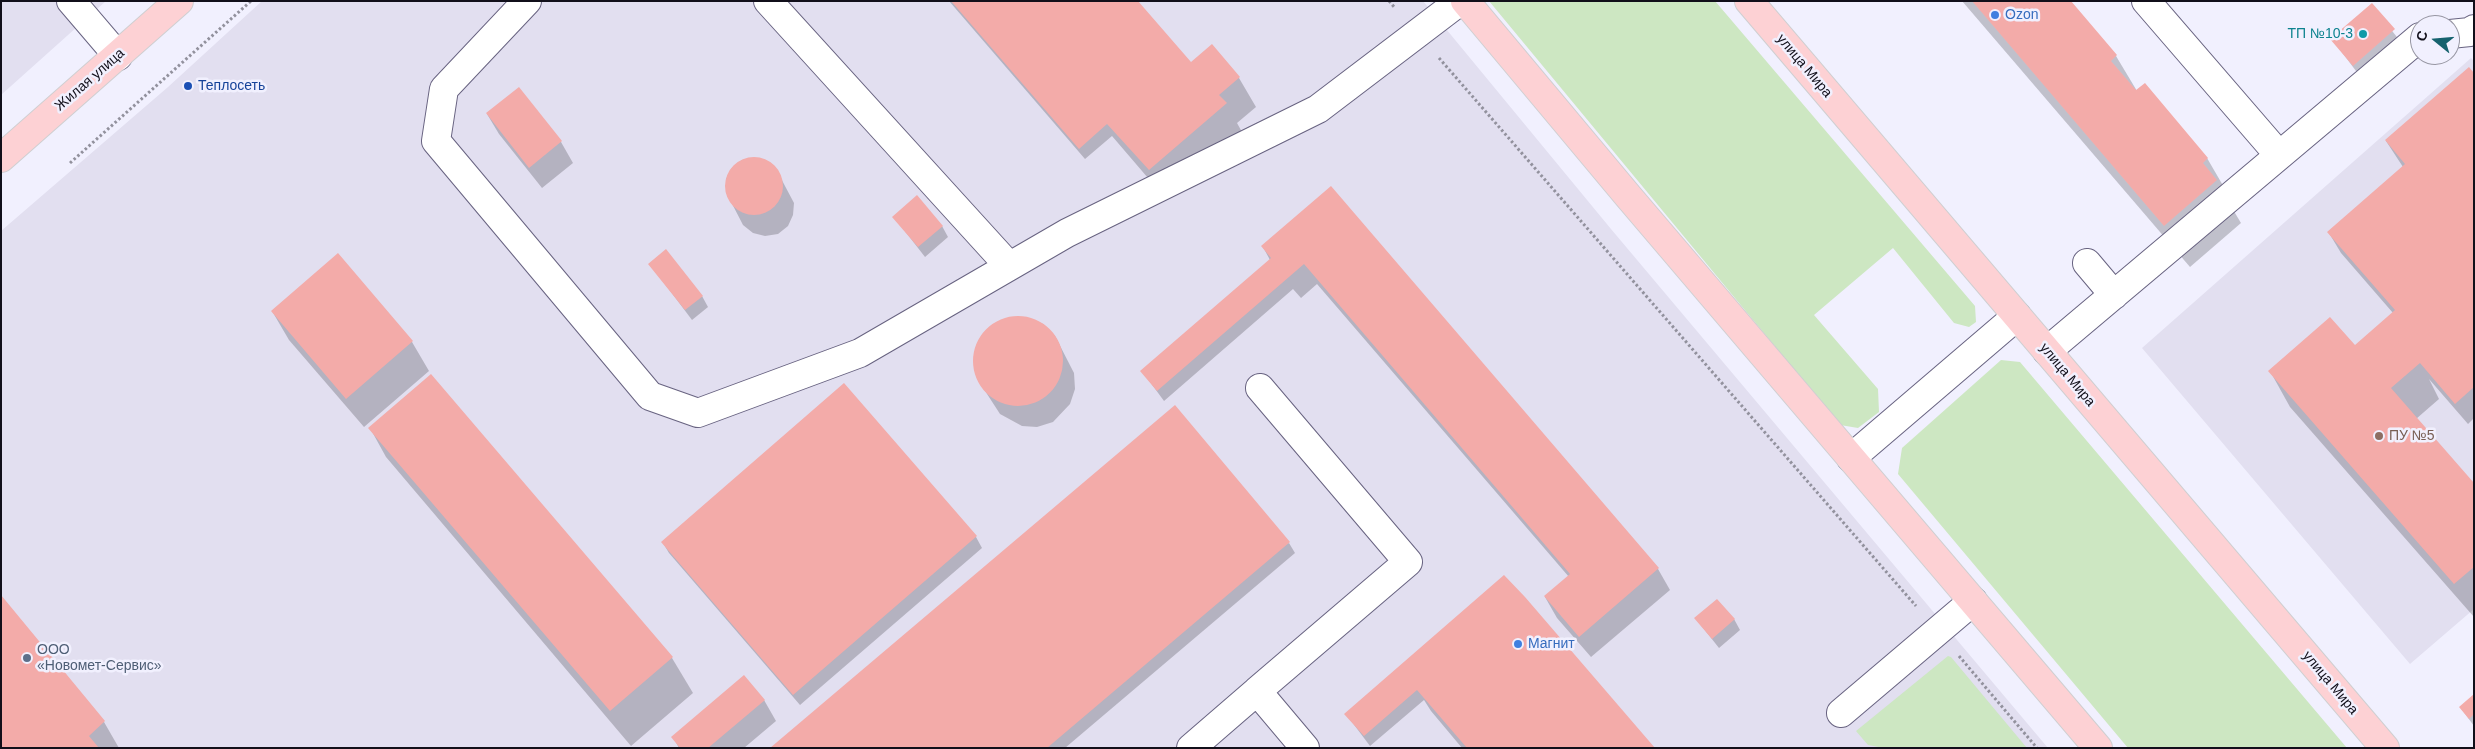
<!DOCTYPE html>
<html>
<head>
<meta charset="utf-8">
<style>
	body { margin:0 }
	#map { position:relative; width:2475px; height:749px; overflow:hidden; background:#f1f0fe; font-family:Arial,sans-serif }
	canvas { display:block }
	.frame { position:absolute; inset:0; border:2px solid #110f1a; pointer-events:none }
	.north { position:absolute; left:2410px; top:15px; width:50px; height:50px; box-sizing:border-box; background:#f1f0fe; border:1px solid #9796a3; border-radius:50%; rotate:287deg; font-size:14px; font-weight:700; line-height:20px; text-align:center; color:#110f1a }
	.north::after { content:''; display:block; margin:auto; width:18px; height:22px; background:#16626e; clip-path:polygon(50% 0,100% 100%,50% 72%,0 100%) }
</style>
</head>
<body>
<div id="map">
<canvas width="2475" height="749"></canvas>
<div class="frame"></div>
<div class="north">С</div>
</div>
<script>
const ctx = document.querySelector('canvas').getContext('2d');
ctx.lineJoin = 'round';
function fill(path, color) { ctx.fillStyle = color; ctx.fill(path, 'evenodd'); }
const toPath = rows => new Path2D(rows.map(r => 'M' + r).join(''));
function trace(path, color, width, dash) { ctx.strokeStyle = color; ctx.lineWidth = width; ctx.lineCap = dash ? 'butt' : 'round'; ctx.setLineDash(dash || []); ctx.stroke(path); }
function write(font, color, halo, rows, align = 'center') {
  ctx.font = font + ' Arial,sans-serif'; ctx.lineWidth = 5; ctx.setLineDash([]); ctx.textBaseline = 'middle'; ctx.strokeStyle = halo; ctx.fillStyle = color; for (const [text, x, y, turn = 0] of rows) {
    ctx.save(); ctx.translate(x, y); ctx.rotate((+turn || 0) * Math.PI / 180); ctx.textAlign = isNaN(turn) ? turn : align; if (halo) ctx.strokeText(text, 0, 0); ctx.fillText(text, 0, 0); ctx.restore();
  }
}
fill(toPath([
	[1,1,106,1,1,95],
	[262,1,1423,1,1611,229,2048,748,1,748,1,231,168,87],
	[2471,58,2474,61,2474,609,2410,664,2142,348]
]), '#e2dff0');
fill(toPath([
	[1489,1,1715,1,1975,306,1976,322,1969,327,1954,323,1893,248,1814,315,1878,389,1879,412,1858,428,1840,425],
	[2001,360,2020,362,2347,748,2128,748,1898,474,1902,448],
	[1948,656,1951,657,2027,748,1884,748,1868,745,1856,731]
]), '#cde7c2');
fill(toPath([
	[949,1,1137,1,1191,64,1212,46,1239,78,1256,107,1237,123,1242,132,1166,199,1112,136,1085,159],
	[1962,1,2069,1,2116,56,2137,91,2207,158,2232,201,2229,203,2241,223,2190,267],
	[2372,5,2400,41,2359,75,2332,39],
	[2474,75,2474,418,2468,424,2429,379,2439,399,2416,419,2474,485,2474,617,2290,407,2270,371,2355,347,2393,313,2341,253,2329,233,2403,167,2386,141],
	[487,114,561,142,573,163,542,188,499,134],
	[755,158,767,161,776,169,794,203,793,215,788,226,778,234,765,236,753,233,743,225,726,192,726,179,732,168,742,160],
	[1331,188,1658,569,1670,590,1591,657,1557,618,1545,597,1569,577,1317,284,1301,298,1293,289,1164,401,1142,371,1270,260,1263,247],
	[894,217,942,226,948,237,925,257],
	[338,255,412,342,429,371,364,427,289,340,272,311],
	[650,264,702,296,708,307,692,320],
	[1012,317,1028,318,1043,324,1055,336,1074,373,1075,389,1070,404,1053,422,1037,427,1022,426,1000,414,978,380,974,364,976,347,984,333,996,323],
	[370,428,672,658,693,693,631,746,386,457],
	[976,537,982,548,800,705,669,553,663,543],
	[1289,543,1295,553,1065,748,772,748],
	[1504,577,1653,748,1462,748,1431,711,1424,700,1370,746,1346,714],
	[1,597,104,722,119,748,1,748],
	[1696,619,1734,619,1740,630,1719,648],
	[2474,696,2474,726,2460,707],
	[764,700,776,721,744,748,679,748,673,737]
]), '#0003');
fill(toPath([
	[951,1,1138,1,1191,62,1212,44,1240,77,1219,95,1227,103,1149,170,1107,124,1079,149],
	[1972,1,2071,1,2117,55,2111,61,2136,90,2145,83,2208,158,2203,163,2217,180,2164,226],
	[2372,3,2395,29,2353,66,2330,39],
	[2469,67,2474,73,2474,387,2455,404,2420,363,2391,388,2474,483,2474,567,2454,584,2268,371,2330,317,2355,345,2395,310,2327,232,2405,164,2385,140],
	[519,87,562,141,529,168,486,113],
	'725 186a29 29 0 1 1 58 0a29 29 0 1 1-58 0Z',
	[1331,186,1659,568,1579,637,1544,596,1570,574,1304,264,1157,391,1140,371,1271,258,1261,246],
	[917,195,943,226,918,247,892,217],
	[666,249,703,296,685,310,648,264],
	[338,253,413,341,346,399,271,311],
	'973 361a45 45 0 1 1 90 0a45 45 0 1 1-90 0Z',
	[431,374,673,657,610,711,368,428],
	[844,383,977,536,793,695,661,542],
	[1175,405,1290,542,1047,748,770,748],
	[1504,575,1525,597,1655,748,1467,748,1417,690,1364,736,1344,714],
	[1,595,105,721,89,736,99,748,1,748],
	[1717,599,1735,619,1712,639,1694,618],
	[744,675,765,700,708,748,680,748,671,737],
	[2474,694,2474,714,2469,719,2459,707]
]), '#f3aba9');
const minor = toPath([
	[71,1,118,56],
	[527,1,444,89,436,141,650,396,698,413,860,353,1067,233,1318,109,1460,1],
	[768,1,1009,266],
	[2146,1,2279,155],
	[2450,34,2470,32,2474,29],
	[2087,263,2114,295],
	[2047,351,2420,37],
	[1260,388,1408,562,1257,691,1305,748],
	[1851,458,2017,316],
	[1841,713,1973,601],
	[1191,748,1257,691]
]);
const major = toPath([
	[1465,1,1628,196,2098,748],
	[1749,1,2385,748],
	[1,158,179,1]
]);
trace(minor, '#686381', 30);
trace(major, '#cfcfd1', 30);
trace(toPath([
	[1389,1,1395,8],
	[1439,58,1916,606],
	[70,163,251,1],
	[1959,656,2037,748]
]), '#92919d', 3, [2.5, 2.5]);
trace(minor, '#fff', 28);
trace(major, '#fdd1d4', 28);
for (const [x, y, r, color] of [
	[1995,15,5,"#3f7fe0"],
	[2363,34,5,"#0f9aa8"],
	[188,86,5,"#1a4fb4"],
	[2379,436,5,"#8d6e63"],
	[1518,644,5,"#3f7fe0"],
	[27,658,5,"#5c6f8a"]
]) { const dot = new Path2D(); dot.arc(x, y, r, 0, 2 * Math.PI); ctx.fillStyle = color; ctx.fill(dot); trace(dot, '#f1f0fe', 2); }
write('14px', '#366cbe', '#f1f0fe', [
	["Ozon",2005,15],
	["Магнит",1528,644]
], 'left');
write('14px', '#0d838f', '#f1f0fe', [
	["ТП №10-3",2353,34]
], 'right');
write('14px', '#110f1a', '#f1f0fe', [
	["улица Мира",1804,66,50],
	["Жилая улица",90,80,-41],
	["улица Мира",2067,375,50],
	["улица Мира",2330,683,50]
]);
write('14px', '#164399', '#f1f0fe', [
	["Теплосеть",198,86]
], 'left');
write('14px', '#785e54', '#f1f0fe', [
	["ПУ №5",2389,436]
], 'left');
write('14px', '#4e5e75', '#f1f0fe', [
	["ООО",37,650],
	["«Новомет-Сервис»",37,666]
], 'left');
</script>
</body>
</html>
